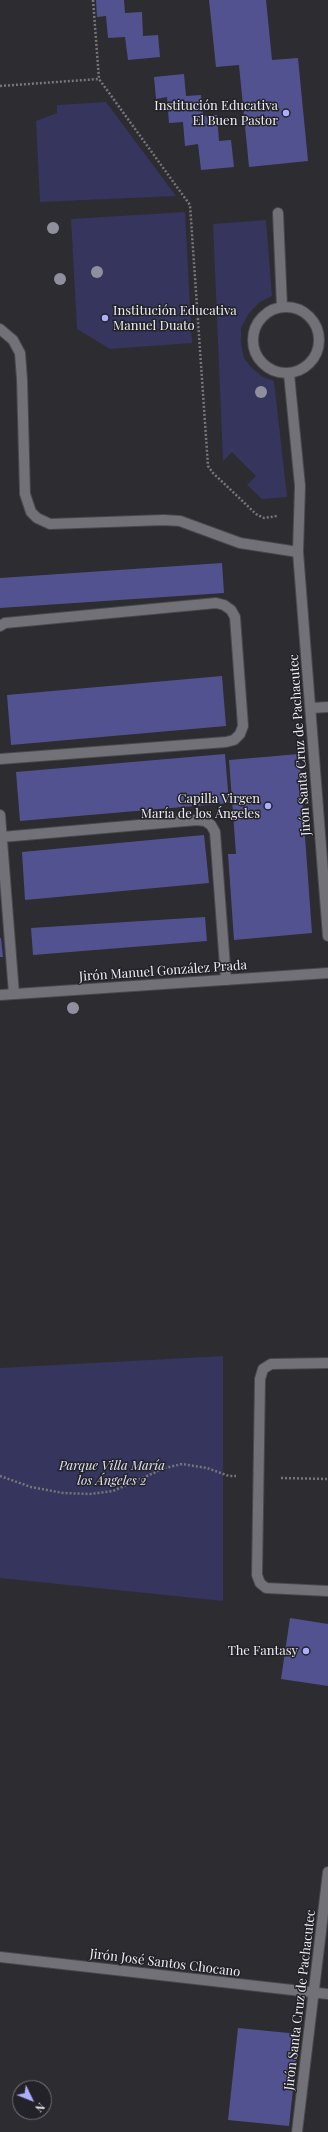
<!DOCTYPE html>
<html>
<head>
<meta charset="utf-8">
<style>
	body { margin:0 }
	#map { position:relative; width:328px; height:2132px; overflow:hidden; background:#2c2c31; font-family:"Playfair Display",serif }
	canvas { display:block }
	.north { position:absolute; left:12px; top:2080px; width:40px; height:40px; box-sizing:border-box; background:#222228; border:1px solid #747479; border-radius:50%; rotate:133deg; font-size:11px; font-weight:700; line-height:16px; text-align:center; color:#eeeef2 }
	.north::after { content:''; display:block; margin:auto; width:14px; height:18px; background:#adaffb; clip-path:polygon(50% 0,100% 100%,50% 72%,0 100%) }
</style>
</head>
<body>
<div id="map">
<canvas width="328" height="2132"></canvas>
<div class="north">N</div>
</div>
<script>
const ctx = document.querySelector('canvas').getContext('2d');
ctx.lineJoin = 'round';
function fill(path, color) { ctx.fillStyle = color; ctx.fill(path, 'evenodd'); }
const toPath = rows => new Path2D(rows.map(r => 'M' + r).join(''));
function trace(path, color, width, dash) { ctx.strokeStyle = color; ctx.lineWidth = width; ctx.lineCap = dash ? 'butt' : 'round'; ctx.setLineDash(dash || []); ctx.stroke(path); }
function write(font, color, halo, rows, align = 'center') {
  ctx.font = font + ' "Playfair Display",serif'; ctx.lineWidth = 3; ctx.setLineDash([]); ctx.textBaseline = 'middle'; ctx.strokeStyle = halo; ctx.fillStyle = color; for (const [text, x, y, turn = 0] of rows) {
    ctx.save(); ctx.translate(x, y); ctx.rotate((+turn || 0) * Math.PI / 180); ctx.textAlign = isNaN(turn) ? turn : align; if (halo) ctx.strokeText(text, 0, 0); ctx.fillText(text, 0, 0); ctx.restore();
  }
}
fill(toPath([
	[106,102,176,196,40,202,36,121,57,113,57,105],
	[185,212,192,343,110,349,77,329,71,219],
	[266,220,272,296,260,302,249,313,241,328,241,344,244,358,252,368,263,377,274,381,287,497,262,499,247,485,256,476,232,452,223,461,213,224],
	[223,1356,223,1601,0,1578,0,1368]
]), '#35355d');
fill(toPath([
	[96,0,124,0,125,13,142,12,143,36,158,35,160,57,128,60,125,37,108,38,106,16,97,17],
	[209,0,266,0,272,60,298,58,308,161,249,167,239,65,216,67],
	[184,74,186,96,201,95,203,116,217,115,219,141,231,140,234,167,201,170,198,144,185,146,183,122,169,123,167,97,156,99,154,77],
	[222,563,224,593,0,608,0,578],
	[222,676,226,726,11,745,7,695],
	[225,754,229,803,20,821,16,772],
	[299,754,312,933,234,940,228,854,236,854,229,760],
	[204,835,209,883,25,900,22,852],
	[205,917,207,941,33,955,31,928],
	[0,938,1,938,3,957,0,957],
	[290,1618,328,1624,328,1686,281,1679],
	[238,2028,299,2034,289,2126,228,2120]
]), '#535290');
const lane = toPath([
	[278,213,282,307],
	'253 340a33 33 0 1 1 66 0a33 33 0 1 1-66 0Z',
	[0,329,13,340,20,353,22,379,25,494,31,512,37,518,50,524,164,520,180,521,240,543,298,552,300,486,289,374],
	[0,626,5,623,216,603,224,605,231,610,235,617,243,726,240,734,234,740,226,742,0,759],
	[0,815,14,994],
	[2,837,197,820,205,821,211,825,215,832,226,980],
	[328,1363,271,1364,263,1369,260,1379,257,1575,260,1583,266,1588,328,1591]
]);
const street = toPath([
	[298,552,328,936],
	[311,708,328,707],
	[0,1957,328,1994],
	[297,2132,328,1872]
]);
const secondary = toPath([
	[0,995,328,973]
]);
trace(lane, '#48494d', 12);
trace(street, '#48494d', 12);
trace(secondary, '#48494d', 12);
trace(toPath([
	[93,0,99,79,190,205,208,466,213,473,256,514,264,518,277,516],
	[0,86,99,79],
	[0,1476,31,1487,63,1493,90,1494,113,1491,165,1468,182,1464,207,1468,229,1476,236,1476],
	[281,1478,328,1479]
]), '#76767b', 2.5, [2, 2]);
trace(lane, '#717177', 10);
trace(street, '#717177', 10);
trace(secondary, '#717177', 10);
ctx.fillStyle = '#8f909c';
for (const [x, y] of [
	[53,228],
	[97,272],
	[60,279],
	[261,392],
	[73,1008]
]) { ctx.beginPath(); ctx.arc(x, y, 6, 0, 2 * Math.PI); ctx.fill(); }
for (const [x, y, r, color] of [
	[286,113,4,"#adaffb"],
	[105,318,4,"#adaffb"],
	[268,806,4,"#adaffb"],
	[306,1651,4,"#adaffb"]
]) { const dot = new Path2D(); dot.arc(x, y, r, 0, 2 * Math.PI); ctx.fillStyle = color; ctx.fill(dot); trace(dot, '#222228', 1.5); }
write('13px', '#eeeef2', '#222228', [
	["Institución Educativa",278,106],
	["El Buen Pastor",278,121],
	["Institución Educativa",113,311,"left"],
	["Manuel Duato",113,326,"left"],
	["Capilla Virgen",260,799],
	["María de los Ángeles",260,814],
	["The Fantasy",298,1651]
], 'right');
write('13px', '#eeeef2', '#222228', [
	["Jirón Santa Cruz de Pachacutec",300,745,-94],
	["Jirón Manuel González Prada",163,971,-4],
	["Jirón José Santos Chocano",165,1963,7],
	["Jirón Santa Cruz de Pachacutec",300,2000,-83]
]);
write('italic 13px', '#e0e1f4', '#222228', [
	["Parque Villa María",112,1466],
	["los Ángeles 2",112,1481]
]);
</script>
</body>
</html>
